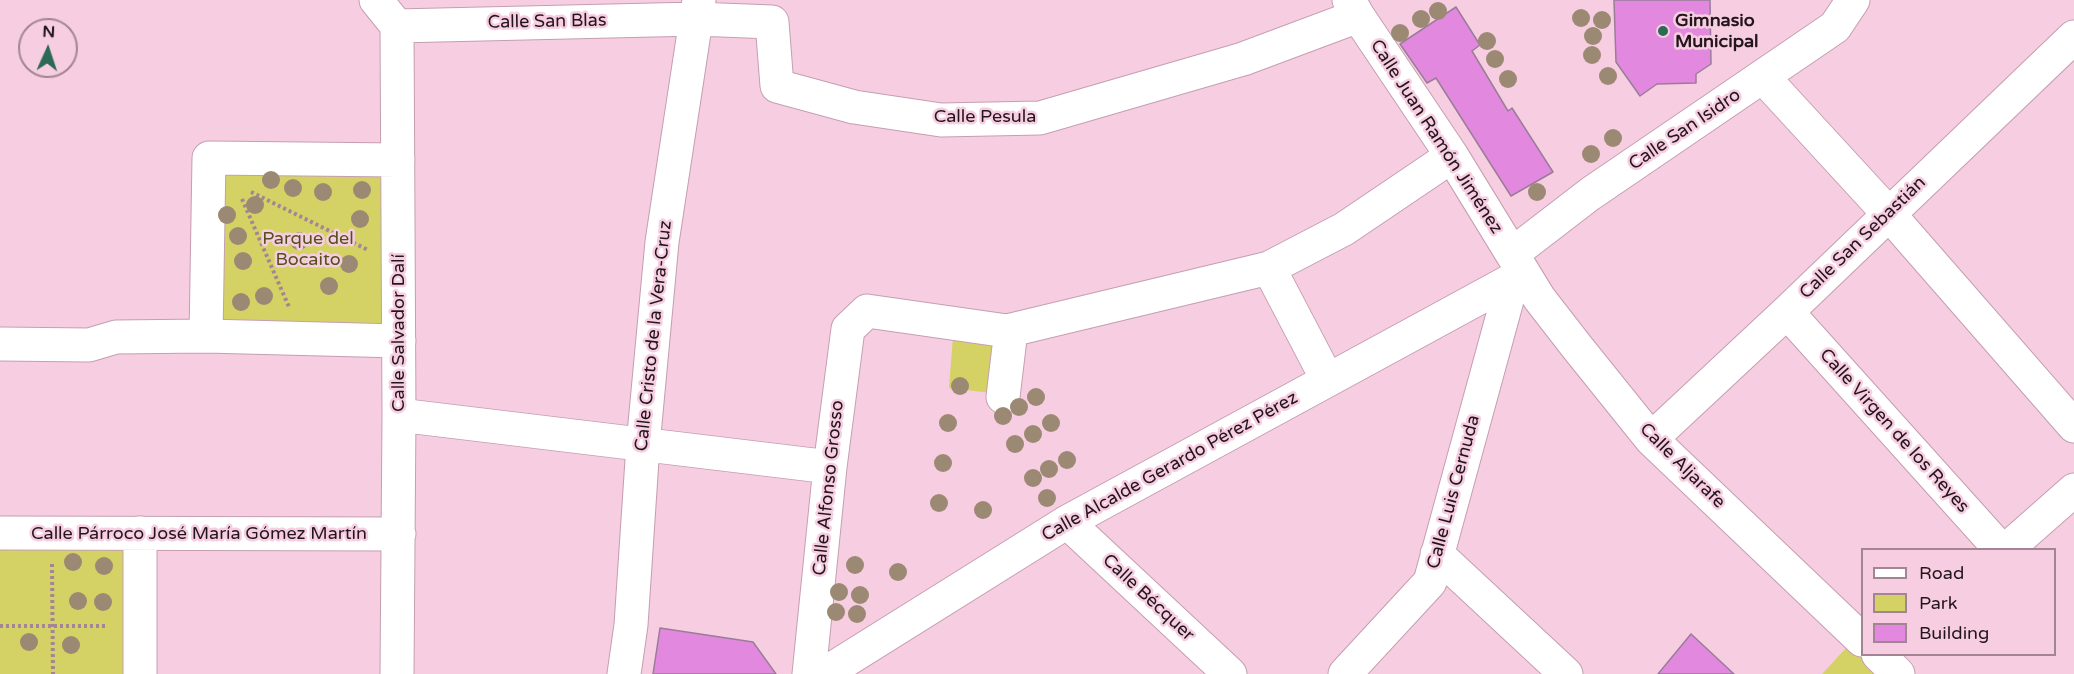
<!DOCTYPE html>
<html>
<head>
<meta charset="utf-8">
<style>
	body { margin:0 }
	#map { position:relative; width:2074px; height:674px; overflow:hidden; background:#f7cee1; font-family:"Varela Round",sans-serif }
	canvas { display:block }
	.legend { position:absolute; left:1861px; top:548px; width:195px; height:108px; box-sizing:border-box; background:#f7cee1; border:2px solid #a28492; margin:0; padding:8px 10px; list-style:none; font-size:18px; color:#23151c }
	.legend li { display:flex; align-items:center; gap:12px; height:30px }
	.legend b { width:30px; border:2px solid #a28492 }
	.north { position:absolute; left:18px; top:18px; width:60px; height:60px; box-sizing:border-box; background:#f7cee1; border:2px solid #a28492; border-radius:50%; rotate:3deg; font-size:16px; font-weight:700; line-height:24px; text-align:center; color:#23151c }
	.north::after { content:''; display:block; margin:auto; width:21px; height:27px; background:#2d6a55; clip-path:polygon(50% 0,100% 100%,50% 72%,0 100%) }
</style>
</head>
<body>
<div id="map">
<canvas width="2074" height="674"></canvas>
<ul class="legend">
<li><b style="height:8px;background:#fff"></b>Road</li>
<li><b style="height:16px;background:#d4d265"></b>Park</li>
<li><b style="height:16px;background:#e289df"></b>Building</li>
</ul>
<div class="north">N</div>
</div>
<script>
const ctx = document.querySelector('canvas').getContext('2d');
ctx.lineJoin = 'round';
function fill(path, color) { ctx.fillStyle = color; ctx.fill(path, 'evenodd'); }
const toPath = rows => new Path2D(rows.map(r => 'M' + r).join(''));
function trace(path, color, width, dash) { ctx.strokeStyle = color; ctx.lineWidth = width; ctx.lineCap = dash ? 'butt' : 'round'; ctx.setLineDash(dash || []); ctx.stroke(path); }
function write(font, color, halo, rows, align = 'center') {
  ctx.font = font + ' "Varela Round",sans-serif'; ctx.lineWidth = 5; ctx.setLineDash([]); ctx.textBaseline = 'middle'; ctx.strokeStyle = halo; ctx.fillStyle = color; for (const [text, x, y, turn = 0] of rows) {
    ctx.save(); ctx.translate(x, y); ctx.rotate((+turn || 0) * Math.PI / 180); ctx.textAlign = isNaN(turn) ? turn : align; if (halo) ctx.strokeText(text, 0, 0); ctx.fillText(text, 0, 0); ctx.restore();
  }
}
fill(toPath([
	[209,158,398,160,399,341,206,336],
	[954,323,1007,331,1000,394,949,388],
	[0,533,140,533,140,674,0,674],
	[1858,635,1898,674,1822,674]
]), '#d4d265');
const building = toPath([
	[1614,0,1710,0,1711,64,1696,74,1696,83,1657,84,1640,96,1616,62,1614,0],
	[1456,7,1480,45,1472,51,1508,111,1512,108,1553,172,1511,196,1436,78,1427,83,1400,44,1456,7],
	[660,628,753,642,776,674,653,674,660,628],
	[1691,634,1734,674,1658,674,1691,634]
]);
fill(building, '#e289df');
trace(building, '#997d97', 1.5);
const street = toPath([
	[376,0,397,26,399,415,397,674],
	[1349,0,1358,16,1452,156,1539,298,1577,347,1651,439,1862,640],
	[397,26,696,19,772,22,777,86,854,107,941,120,1040,118,1243,59,1358,16],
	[1763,77,1888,213,2074,426],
	[1512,254,1590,194,1835,27,1853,0],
	[1269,268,1327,379],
	[1787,312,2001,550],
	[206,336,209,158,398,160],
	[0,344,89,345,116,337,206,336,399,341],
	[1003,397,1011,330],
	[399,415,830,467],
	[1651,439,1787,312,2074,37],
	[1067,522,1230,674],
	[0,533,399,534],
	[2006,550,2074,490],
	[1437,554,1566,674],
	[1878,654,1898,674],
	[140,674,140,533],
	[624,674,631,625,643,445,662,242,699,0],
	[809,674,830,467,848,329,867,311,1007,331,1269,268,1344,229,1452,156],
	[824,674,1067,522,1523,274],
	[1345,674,1430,582,1512,282]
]);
trace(street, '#c59eb0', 35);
trace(toPath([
	[251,192,368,250],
	[242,199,289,307],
	[52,564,53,674],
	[0,626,107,626]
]), '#a38593', 4, [3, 3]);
trace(street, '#fff', 33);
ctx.fillStyle = '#9c8974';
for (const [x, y] of [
	[1438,11],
	[1581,18],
	[1421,19],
	[1602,20],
	[1400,33],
	[1593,36],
	[1487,41],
	[1592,55],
	[1495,59],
	[1608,76],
	[1508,79],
	[1613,138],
	[1591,154],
	[271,180],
	[293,188],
	[362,190],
	[323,192],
	[1537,192],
	[255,205],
	[227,215],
	[360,219],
	[238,236],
	[299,241],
	[243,261],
	[349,264],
	[329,286],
	[264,296],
	[241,302],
	[960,386],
	[1036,397],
	[1019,407],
	[1003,416],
	[948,423],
	[1051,423],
	[1033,434],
	[1015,444],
	[1067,460],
	[943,463],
	[1049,469],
	[1033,478],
	[1047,498],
	[939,503],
	[983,510],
	[73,562],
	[855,565],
	[104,566],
	[898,572],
	[839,592],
	[860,595],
	[78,601],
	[103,602],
	[836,612],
	[857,614],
	[29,642],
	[71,645]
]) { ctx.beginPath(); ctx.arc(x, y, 9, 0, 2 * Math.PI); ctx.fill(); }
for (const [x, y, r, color] of [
	[1663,31,6,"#2d6a55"]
]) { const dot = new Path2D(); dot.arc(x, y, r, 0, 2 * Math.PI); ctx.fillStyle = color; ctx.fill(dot); trace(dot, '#f7cee1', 2); }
write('bold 18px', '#23151c', '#f7cee1', [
	["Gimnasio",1675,21],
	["Municipal",1675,42]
], 'left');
write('18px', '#23151c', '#f7cee1', [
	["Calle San Blas",547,22,-1],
	["Calle Pesula",985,117],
	["Calle San Isidro",1685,130,-34],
	["Calle Juan Ramón Jiménez",1436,137,57],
	["Calle San Sebastián",1863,238,-44],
	["Calle Salvador Dalí",399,333,-90],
	["Calle Cristo de la Vera-Cruz",654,336,-84],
	["Calle Virgen de los Reyes",1894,431,48],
	["Calle Aljarafe",1682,466,45],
	["Calle Alcalde Gerardo Pérez Pérez",1170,467,-29],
	["Calle Alfonso Grosso",829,488,-84],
	["Calle Luis Cernuda",1454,492,-75],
	["Calle Párroco José María Gómez Martín",199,534],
	["Calle Bécquer",1148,598,43]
]);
write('18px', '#52511b', '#f7cee1', [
	["Parque del",308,239],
	["Bocaito",308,260]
]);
</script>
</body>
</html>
